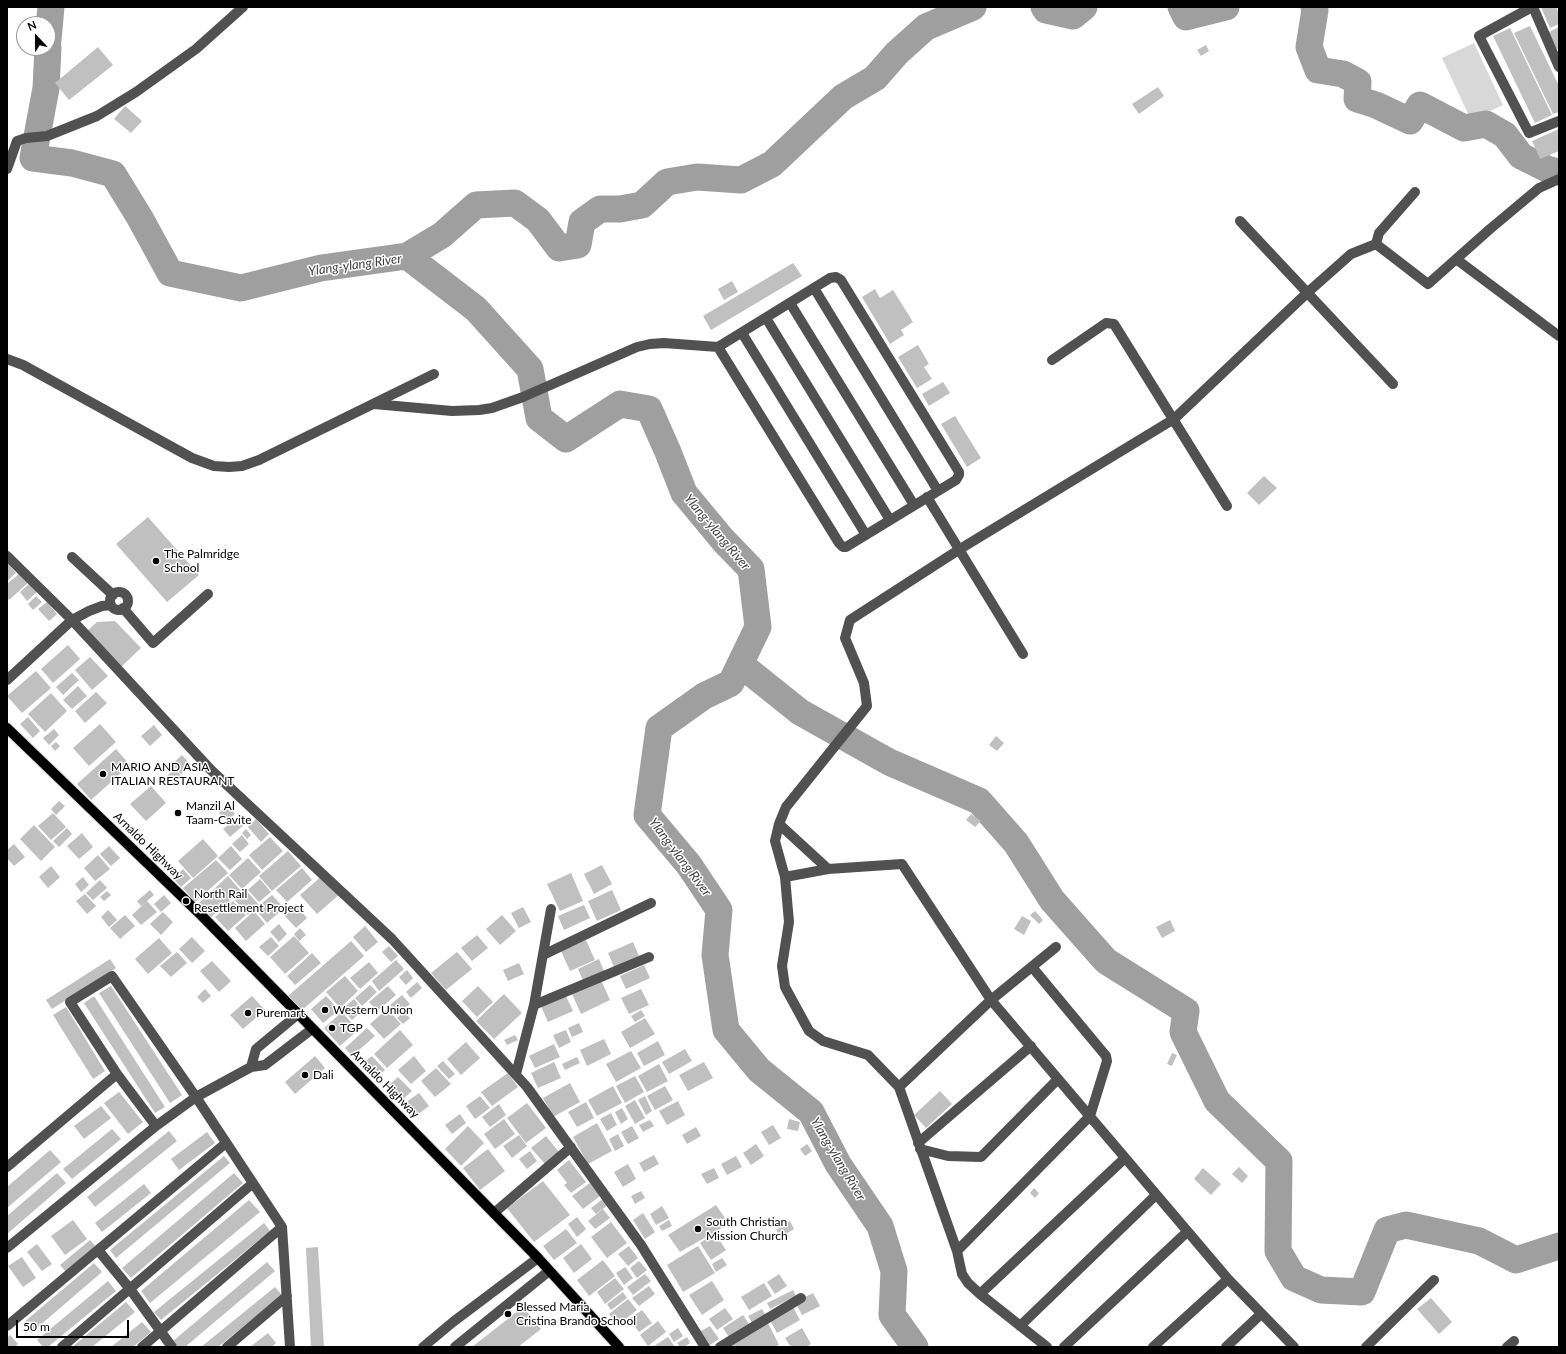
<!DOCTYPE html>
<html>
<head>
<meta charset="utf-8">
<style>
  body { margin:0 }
  #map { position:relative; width:1566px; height:1354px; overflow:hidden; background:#fff; font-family:Lato,sans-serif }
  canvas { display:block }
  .frame { position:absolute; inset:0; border:8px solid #000; pointer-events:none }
  .north { position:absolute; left:16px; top:16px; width:40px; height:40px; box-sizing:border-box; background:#fff; border:1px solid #999; border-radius:50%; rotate:338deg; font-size:11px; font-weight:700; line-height:16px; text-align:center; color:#000 }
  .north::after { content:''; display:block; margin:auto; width:14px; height:18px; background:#000; clip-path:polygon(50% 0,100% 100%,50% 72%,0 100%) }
  .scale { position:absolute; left:16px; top:1320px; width:113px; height:18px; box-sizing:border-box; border:2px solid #000; border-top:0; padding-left:5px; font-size:12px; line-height:14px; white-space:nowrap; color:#000; -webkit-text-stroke:3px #fff; paint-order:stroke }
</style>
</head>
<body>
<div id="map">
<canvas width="1566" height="1354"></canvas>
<div class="frame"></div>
<div class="north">N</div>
<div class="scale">50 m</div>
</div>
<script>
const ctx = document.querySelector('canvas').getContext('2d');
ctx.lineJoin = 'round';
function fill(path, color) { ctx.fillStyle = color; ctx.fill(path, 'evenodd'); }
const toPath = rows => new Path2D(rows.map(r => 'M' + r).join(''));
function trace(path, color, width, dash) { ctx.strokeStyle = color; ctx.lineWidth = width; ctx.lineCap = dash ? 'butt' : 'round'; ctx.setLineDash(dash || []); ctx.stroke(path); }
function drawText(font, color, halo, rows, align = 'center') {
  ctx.font = font + ' Lato,sans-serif'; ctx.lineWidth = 3; ctx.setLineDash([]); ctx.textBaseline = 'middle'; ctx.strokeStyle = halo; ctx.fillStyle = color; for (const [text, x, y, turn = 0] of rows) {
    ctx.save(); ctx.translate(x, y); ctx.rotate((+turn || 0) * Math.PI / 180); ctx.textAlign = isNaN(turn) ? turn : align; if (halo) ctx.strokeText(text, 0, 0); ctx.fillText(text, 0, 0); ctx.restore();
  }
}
fill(toPath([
  [1474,43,1503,105,1471,120,1442,58]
]), '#d8d8d8');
trace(toPath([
  [1044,7,1046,10,1073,16,1084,7],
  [1181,7,1186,17,1226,7],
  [1314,7,1315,10,1309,47,1318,70,1343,74,1358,82,1357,99,1376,105,1410,121,1420,105,1464,128,1486,124,1505,135,1521,156,1547,169,1559,172],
  [48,40,51,7],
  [48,48,46,88,33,158,72,163,113,174,140,218,170,273,241,288,321,268,407,256,476,309,530,369,539,418,566,439,620,404,649,409,668,452,684,493,723,540,751,569,758,627,731,683,704,696,659,728,647,815,689,865,719,910,715,955,726,1030,759,1070,811,1112,838,1164,880,1226,894,1271,892,1315,915,1347],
  [407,256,442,235,476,205,515,203,538,220,559,248,578,245,582,222,600,209,620,209,642,205,667,182,697,177,741,180,772,164,843,97,875,78,897,53,926,27,973,7],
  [740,664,800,712,889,762,979,801,1016,843,1052,900,1106,961,1186,1011,1183,1032,1217,1101,1279,1161,1278,1251,1294,1278,1321,1290,1362,1292,1387,1230,1406,1225,1479,1241,1516,1260,1559,1246]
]), '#9f9f9f', 27);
fill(toPath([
  [1541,7,1556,7,1559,14,1559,24,1550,28],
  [1530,26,1559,86,1559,112,1553,114,1514,33],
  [1559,27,1559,48,1556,49,1549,32],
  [1510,28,1552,115,1535,123,1493,36],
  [1206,45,1209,51,1201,56,1197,50],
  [98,47,113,65,69,100,55,83],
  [1158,87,1164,96,1139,114,1132,104],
  [125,106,142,121,131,133,114,119],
  [1559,129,1559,151,1540,159,1532,141],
  [793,263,802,276,711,330,703,316],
  [732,281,738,292,724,300,718,289],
  [875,289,880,298,893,290,913,322,901,330,904,335,890,344,862,297],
  [918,345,929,364,924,367,932,379,917,388,898,357],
  [943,382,950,393,929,406,922,394],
  [955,416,981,458,967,467,941,424],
  [1264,476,1277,488,1259,505,1247,493],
  [148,517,199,575,167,602,116,544],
  [8,564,16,573,7,581,7,566],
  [20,573,29,582,9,600,7,597,7,584],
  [29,584,37,592,27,601,20,592],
  [36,596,42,602,33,610,28,604],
  [47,602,57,614,49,621,38,609],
  [115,621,141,648,121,667,87,631,97,622],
  [68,645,80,659,53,683,41,669],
  [90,657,108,676,92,690,75,670],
  [36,671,51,688,22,713,7,696],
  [72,673,79,680,63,695,56,687],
  [78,686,87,696,72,709,63,700],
  [96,692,107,703,85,723,75,711],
  [51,693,67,711,45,732,28,714],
  [28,717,40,731,33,738,20,724],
  [100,724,116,742,89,766,73,748],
  [154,725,162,735,150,746,141,736],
  [54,729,59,735,49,745,43,738],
  [996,736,1004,743,997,751,989,745],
  [56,742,60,746,55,751,51,746],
  [116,749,130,765,91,800,77,784],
  [182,755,191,765,181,774,172,764],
  [175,769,181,775,170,785,164,778],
  [151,786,166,803,146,821,130,804],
  [59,801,65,806,56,815,51,809],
  [227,805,235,814,227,821,219,813],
  [53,813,66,827,51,840,38,826],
  [971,814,981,821,975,827,966,820],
  [240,815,247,822,230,837,223,829],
  [256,819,269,834,261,842,248,827],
  [34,825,55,847,41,861,20,839],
  [67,828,72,834,59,847,53,841],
  [246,829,251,835,247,839,242,833],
  [82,833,93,847,79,859,67,846],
  [242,835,249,844,240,852,232,844],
  [270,837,283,851,262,870,249,855],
  [203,839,218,856,193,878,178,861],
  [14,844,25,857,14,866,7,858,7,850],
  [109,846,120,858,111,866,100,854],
  [231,846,242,859,230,870,218,858],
  [288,851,301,866,272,891,259,876],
  [98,855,110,869,95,881,84,868],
  [248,858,261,872,242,889,229,875],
  [216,860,228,873,195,902,183,888],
  [602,865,612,884,594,894,584,874],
  [51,866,60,877,48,888,39,877],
  [302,868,312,880,287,902,276,890],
  [183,869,191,878,181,887,173,878],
  [571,873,583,901,560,911,547,884],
  [323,875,340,894,317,914,300,895],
  [228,876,241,891,211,917,199,903],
  [83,877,89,885,81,892,75,884],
  [260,879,271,892,259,902,248,890],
  [100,880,107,888,93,900,86,893],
  [245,889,259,905,248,915,234,899],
  [150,890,154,895,141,906,137,901],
  [612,890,621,910,597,921,588,901],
  [107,891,111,895,104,901,100,897],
  [85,894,96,906,87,914,76,901],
  [164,895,171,903,161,912,154,904],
  [272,895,284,908,267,923,255,909],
  [147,901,157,912,141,925,132,915],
  [233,901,246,915,228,931,215,917],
  [295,904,307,918,296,928,284,915],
  [584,905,590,918,564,930,558,916],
  [523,907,531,922,519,928,511,913],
  [108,910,117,920,109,927,101,917],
  [254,911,265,924,246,941,235,928],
  [1035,911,1043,920,1039,924,1030,915],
  [163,912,173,922,161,935,150,924],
  [125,915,135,926,120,939,110,928],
  [502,915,516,931,500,945,486,929],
  [1022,916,1031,921,1024,935,1014,929],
  [1170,920,1175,931,1162,938,1156,927],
  [279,924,287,934,279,942,270,932],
  [365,926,378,942,366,952,353,937],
  [300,928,306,935,299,941,294,934],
  [477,935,488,948,472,961,461,948],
  [294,936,309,953,285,974,270,957],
  [192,937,205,951,192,963,179,949],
  [271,937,279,946,268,956,259,947],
  [159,938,172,953,148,974,135,959],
  [586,940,595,960,570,971,561,951],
  [351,941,364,956,301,1011,288,996],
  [633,942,639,956,614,967,608,953],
  [389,946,398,956,391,962,382,952],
  [177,952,187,963,171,977,160,966],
  [457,952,472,969,446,990,431,973],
  [312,953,321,963,295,985,287,976],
  [110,959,116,968,52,1009,46,1000],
  [599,959,604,971,583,980,578,969],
  [396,960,404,969,379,991,372,981],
  [212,961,231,981,219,992,200,971],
  [369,962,378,973,360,989,350,978],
  [519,963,524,974,508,981,503,970],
  [644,965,650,978,626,989,620,976],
  [407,970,413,978,406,985,399,977],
  [345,976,358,991,340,1008,326,992],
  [601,980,610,1000,581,1014,572,994],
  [417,982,422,988,411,998,406,992],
  [370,985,377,992,362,1006,355,998],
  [111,986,182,1095,170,1103,99,993],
  [388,986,396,995,377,1011,369,1002],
  [478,986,493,1002,477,1017,462,1001],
  [205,989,211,996,203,1003,197,997],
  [641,989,649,1005,629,1014,621,998],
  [504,994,522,1013,494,1039,476,1021],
  [565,994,573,1011,548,1022,541,1006],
  [402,995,410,1004,398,1014,390,1005],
  [94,996,165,1107,155,1113,84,1003],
  [252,996,265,1010,243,1029,230,1015],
  [326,996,339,1010,323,1023,311,1009],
  [354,999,363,1010,352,1020,342,1009],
  [66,1007,105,1071,93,1079,53,1015],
  [387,1009,401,1024,384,1039,370,1024],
  [641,1010,645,1016,635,1022,631,1016],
  [342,1012,358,1030,340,1046,324,1028],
  [404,1012,410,1018,403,1024,397,1018],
  [645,1018,655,1034,630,1048,621,1032],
  [579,1023,583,1032,572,1037,568,1028],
  [367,1028,375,1036,352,1056,345,1048],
  [400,1030,413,1045,387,1068,374,1054],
  [566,1030,571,1042,559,1048,553,1035],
  [515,1035,518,1040,507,1045,504,1040],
  [604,1039,611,1054,587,1066,580,1050],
  [658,1041,665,1055,644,1066,637,1053],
  [466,1042,480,1058,461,1075,447,1059],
  [554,1044,560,1057,535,1068,529,1056],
  [685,1049,692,1061,669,1074,662,1062],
  [631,1051,641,1068,616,1082,606,1064],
  [1172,1053,1177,1055,1172,1066,1167,1064],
  [315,1056,325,1068,295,1094,285,1082],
  [372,1056,385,1070,376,1078,363,1063],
  [414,1056,426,1071,411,1084,398,1070],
  [577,1057,580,1063,565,1070,562,1064],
  [443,1061,455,1074,449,1079,437,1066],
  [554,1062,561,1078,538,1088,531,1073],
  [704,1062,713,1078,688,1091,679,1075],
  [659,1064,668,1081,647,1092,638,1076],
  [436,1068,451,1084,435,1097,421,1081],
  [508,1073,518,1087,492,1106,481,1092],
  [635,1076,644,1092,625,1103,616,1086],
  [398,1077,412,1091,402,1100,389,1085],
  [570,1083,580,1102,553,1117,543,1098],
  [613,1086,622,1103,597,1116,588,1100],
  [665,1086,673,1100,655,1110,647,1096],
  [940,1091,952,1104,926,1128,914,1115],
  [119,1092,143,1122,128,1134,104,1103],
  [419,1093,429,1106,412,1119,402,1105],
  [480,1096,490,1108,475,1119,466,1106],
  [645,1096,652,1111,646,1115,638,1100],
  [635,1100,645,1118,635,1124,625,1106],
  [678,1101,685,1115,667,1125,659,1111],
  [586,1102,594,1118,577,1127,568,1112],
  [527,1103,546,1128,526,1143,507,1118],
  [499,1104,506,1115,490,1127,482,1117],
  [101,1106,111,1118,84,1139,74,1126],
  [622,1108,628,1119,621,1124,615,1112],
  [611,1113,617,1125,607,1131,600,1119],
  [460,1114,466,1123,452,1134,445,1125],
  [504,1119,515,1134,495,1149,484,1134],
  [789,1119,800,1122,798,1131,787,1129],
  [650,1120,654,1126,643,1132,639,1125],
  [597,1123,612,1151,588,1164,573,1137],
  [773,1125,781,1138,769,1145,761,1132],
  [468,1126,484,1143,461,1166,445,1149],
  [632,1126,639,1138,628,1144,621,1132],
  [696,1127,701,1136,687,1144,682,1135],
  [112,1129,121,1139,72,1179,63,1169],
  [169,1131,177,1141,95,1207,87,1197],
  [207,1132,215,1143,179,1170,171,1159],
  [618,1134,624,1146,615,1151,609,1139],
  [519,1135,527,1146,512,1158,503,1146],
  [546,1136,559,1152,545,1164,531,1148],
  [756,1144,764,1156,751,1165,743,1153],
  [807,1144,812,1151,805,1156,800,1149],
  [488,1149,505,1171,480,1190,463,1168],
  [50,1150,61,1162,7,1208,7,1187],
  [530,1151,537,1161,527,1169,519,1159],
  [654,1155,659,1164,644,1172,639,1163],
  [224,1156,230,1163,116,1258,110,1250],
  [736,1156,742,1167,727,1175,721,1164],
  [569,1160,586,1182,571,1193,564,1185,567,1183,557,1170],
  [628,1164,636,1179,623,1187,614,1172],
  [1239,1167,1248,1176,1242,1183,1232,1174],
  [714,1168,719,1178,707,1184,701,1174],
  [1203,1168,1221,1184,1211,1195,1194,1179],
  [57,1173,66,1183,7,1234,7,1216],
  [234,1173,243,1183,131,1278,122,1268],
  [543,1181,570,1215,534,1242,507,1208],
  [590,1183,600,1196,583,1209,572,1196],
  [144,1184,151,1193,102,1232,95,1223],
  [1034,1188,1039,1193,1035,1198,1030,1193],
  [641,1191,645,1198,635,1204,631,1196],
  [604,1198,609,1204,596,1214,591,1208],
  [249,1200,260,1212,150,1303,141,1291],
  [716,1205,729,1224,680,1252,668,1235],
  [662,1206,669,1218,656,1225,650,1214],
  [603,1209,610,1218,595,1229,588,1221],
  [643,1213,655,1232,645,1239,633,1220],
  [577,1217,586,1229,577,1237,568,1224],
  [73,1220,87,1239,65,1255,51,1236],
  [669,1220,672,1226,662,1231,659,1226],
  [790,1221,794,1229,781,1237,776,1230],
  [611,1222,627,1243,607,1258,591,1237],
  [264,1223,270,1231,161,1320,154,1312],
  [566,1229,577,1243,554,1260,543,1246],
  [715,1233,726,1250,711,1260,700,1243],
  [90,1240,97,1248,66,1272,60,1265],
  [37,1244,52,1264,42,1271,27,1252],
  [581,1244,592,1259,574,1273,563,1258],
  [629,1246,638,1258,628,1266,618,1254],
  [698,1246,715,1273,683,1292,667,1265],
  [318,1247,324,1347,311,1347,306,1248],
  [22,1257,36,1278,23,1287,8,1266],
  [722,1258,727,1265,716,1272,712,1264],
  [603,1260,615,1276,589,1296,577,1280],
  [639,1261,647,1270,637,1278,630,1268],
  [267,1262,275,1271,185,1347,178,1347,173,1341],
  [94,1263,102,1272,31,1333,23,1323],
  [625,1267,633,1278,624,1285,616,1273],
  [645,1274,651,1281,633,1295,627,1287],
  [779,1274,787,1286,775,1294,767,1282],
  [615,1278,624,1289,605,1304,597,1292],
  [108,1281,116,1291,48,1347,43,1347,37,1340],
  [712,1281,724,1300,702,1315,689,1295],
  [764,1283,772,1296,749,1310,741,1297],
  [649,1286,655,1294,639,1306,632,1298],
  [275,1287,282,1295,218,1347,201,1347],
  [793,1290,796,1296,770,1309,767,1303],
  [623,1292,627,1298,611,1310,607,1304],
  [813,1293,820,1306,802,1315,795,1302],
  [1431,1298,1452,1322,1439,1334,1417,1309],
  [628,1299,637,1310,618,1325,609,1314],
  [126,1302,135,1312,92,1347,72,1347],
  [792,1305,800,1320,777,1333,769,1318],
  [523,1307,541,1329,518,1347,472,1347],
  [725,1308,733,1319,717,1330,709,1319],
  [762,1309,766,1316,752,1323,748,1316],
  [642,1310,652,1323,639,1332,629,1319],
  [743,1315,749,1324,729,1337,723,1328],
  [658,1321,666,1332,648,1346,640,1335],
  [142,1322,151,1332,133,1347,111,1347],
  [768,1323,779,1345,775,1347,730,1347,729,1344],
  [710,1326,719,1339,710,1345,701,1331],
  [678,1328,683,1336,674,1342,669,1334],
  [802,1328,811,1344,806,1347,791,1347,785,1338],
  [268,1333,276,1343,272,1347,250,1347],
  [10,1335,18,1344,15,1347,7,1347,7,1338],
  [668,1337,675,1347,655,1347,654,1346],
  [687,1337,690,1343,684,1347,680,1347,677,1343]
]), '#c0c0c0');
const major = toPath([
  [7,728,202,916,538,1258,619,1347]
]);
trace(major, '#dbdbdb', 12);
trace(toPath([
  [1532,7,1479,36,1529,133,1559,121],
  [1533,7,1559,67],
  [7,169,17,141,26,138,47,136,97,116,136,92,196,49,243,7],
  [1240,221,1393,384],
  [1376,244,1379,233,1415,192],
  [1456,259,1559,336],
  [836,277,841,280,959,472,959,475,956,480,846,547,843,547,839,543,718,347,830,278,836,277],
  [814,288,938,491],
  [790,303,914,505],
  [766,318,890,520],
  [742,333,866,535],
  [7,359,23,365,192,458,214,466,229,467,242,466,259,460,434,374],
  [1052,360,1106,323,1114,324,1227,506],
  [374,404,452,411,479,410,492,408,523,397,637,347,650,344,664,343,718,347],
  [927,497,1023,654],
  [7,556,72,620,211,770,392,939,527,1087,641,1245,705,1347],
  [72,557,113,595],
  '110 601a9 9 0 1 1 18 0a9 9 0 1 1-18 0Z',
  [123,608,153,643,208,594],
  [7,680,72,620,89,611,102,606,111,605],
  [779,824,828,869],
  [785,877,828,869,902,864,991,1000,1228,1279,1294,1347],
  [543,955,651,903],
  [534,1005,649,957],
  [251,1067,256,1049,297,1015],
  [516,1074,534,1005,551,909],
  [899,1087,991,1000,1056,947],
  [156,1126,117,1074,70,1002,112,976,196,1097,282,1227,290,1347],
  [918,1143,1031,1046],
  [920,1149,948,1156,981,1157,1058,1079],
  [7,1167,117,1074],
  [494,1213,571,1147],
  [7,1248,156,1126,196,1097,251,1067,265,1065,312,1029],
  [98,1250,130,1289,172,1347],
  [957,1251,1090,1116,1107,1061,1106,1056,1032,967],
  [980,1294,1125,1158],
  [7,1326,226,1143],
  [1020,1326,1156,1195],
  [62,1347,253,1183],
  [142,1347,282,1227],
  [227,1347,287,1296],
  [423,1347,453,1322,538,1258],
  [455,1347,549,1271],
  [720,1347,801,1298],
  [1047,1347,980,1294,968,1283,962,1274,957,1251,899,1087,868,1055,823,1041,809,1031,785,987,782,966,789,922,785,877,775,841,779,824,786,807,867,706,864,683,845,638,850,620,960,549,1174,419,1307,293,1351,254,1376,244,1428,284,1490,229,1539,188,1559,179],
  [1064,1347,1187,1232],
  [1153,1347,1228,1279],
  [1226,1347,1261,1314],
  [1366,1347,1434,1280],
  [1507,1347,1514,1341]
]), '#515151', 10);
trace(major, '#000', 10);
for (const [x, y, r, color] of [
  [156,561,4,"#000"],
  [103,774,4,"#000"],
  [178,813,4,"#000"],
  [186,901,4,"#000"],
  [325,1010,4,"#000"],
  [248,1013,4,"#000"],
  [332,1028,4,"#000"],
  [305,1075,4,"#000"],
  [698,1229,4,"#000"],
  [508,1314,4,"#000"]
]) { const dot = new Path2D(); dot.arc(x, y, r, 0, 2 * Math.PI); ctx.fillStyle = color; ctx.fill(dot); trace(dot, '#fff', 1.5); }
drawText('12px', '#000', '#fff', [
  ["The Palmridge",164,554],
  ["School",164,568],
  ["MARIO AND ASIA",111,767],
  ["ITALIAN RESTAURANT",111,781],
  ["Manzil Al",186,806],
  ["Taam-Cavite",186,820],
  ["North Rail",194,894],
  ["Resettlement Project",194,908],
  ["Western Union",333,1010],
  ["Puremart",256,1013],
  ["TGP",340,1028],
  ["Dali",313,1075],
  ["South Christian",706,1222],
  ["Mission Church",706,1236],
  ["Blessed Maria",516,1307],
  ["Cristina Brando School",516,1321]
], 'left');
drawText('12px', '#000', '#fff', [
  ["Arnaldo Highway",148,846,44],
  ["Arnaldo Highway",385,1084,45]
]);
drawText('italic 13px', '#404040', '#fff', [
  ["Ylang-ylang River",355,265,-8],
  ["Ylang-ylang River",717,532,50],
  ["Ylang-ylang River",680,857,53],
  ["Ylang-ylang River",838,1159,59]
]);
</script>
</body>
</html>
